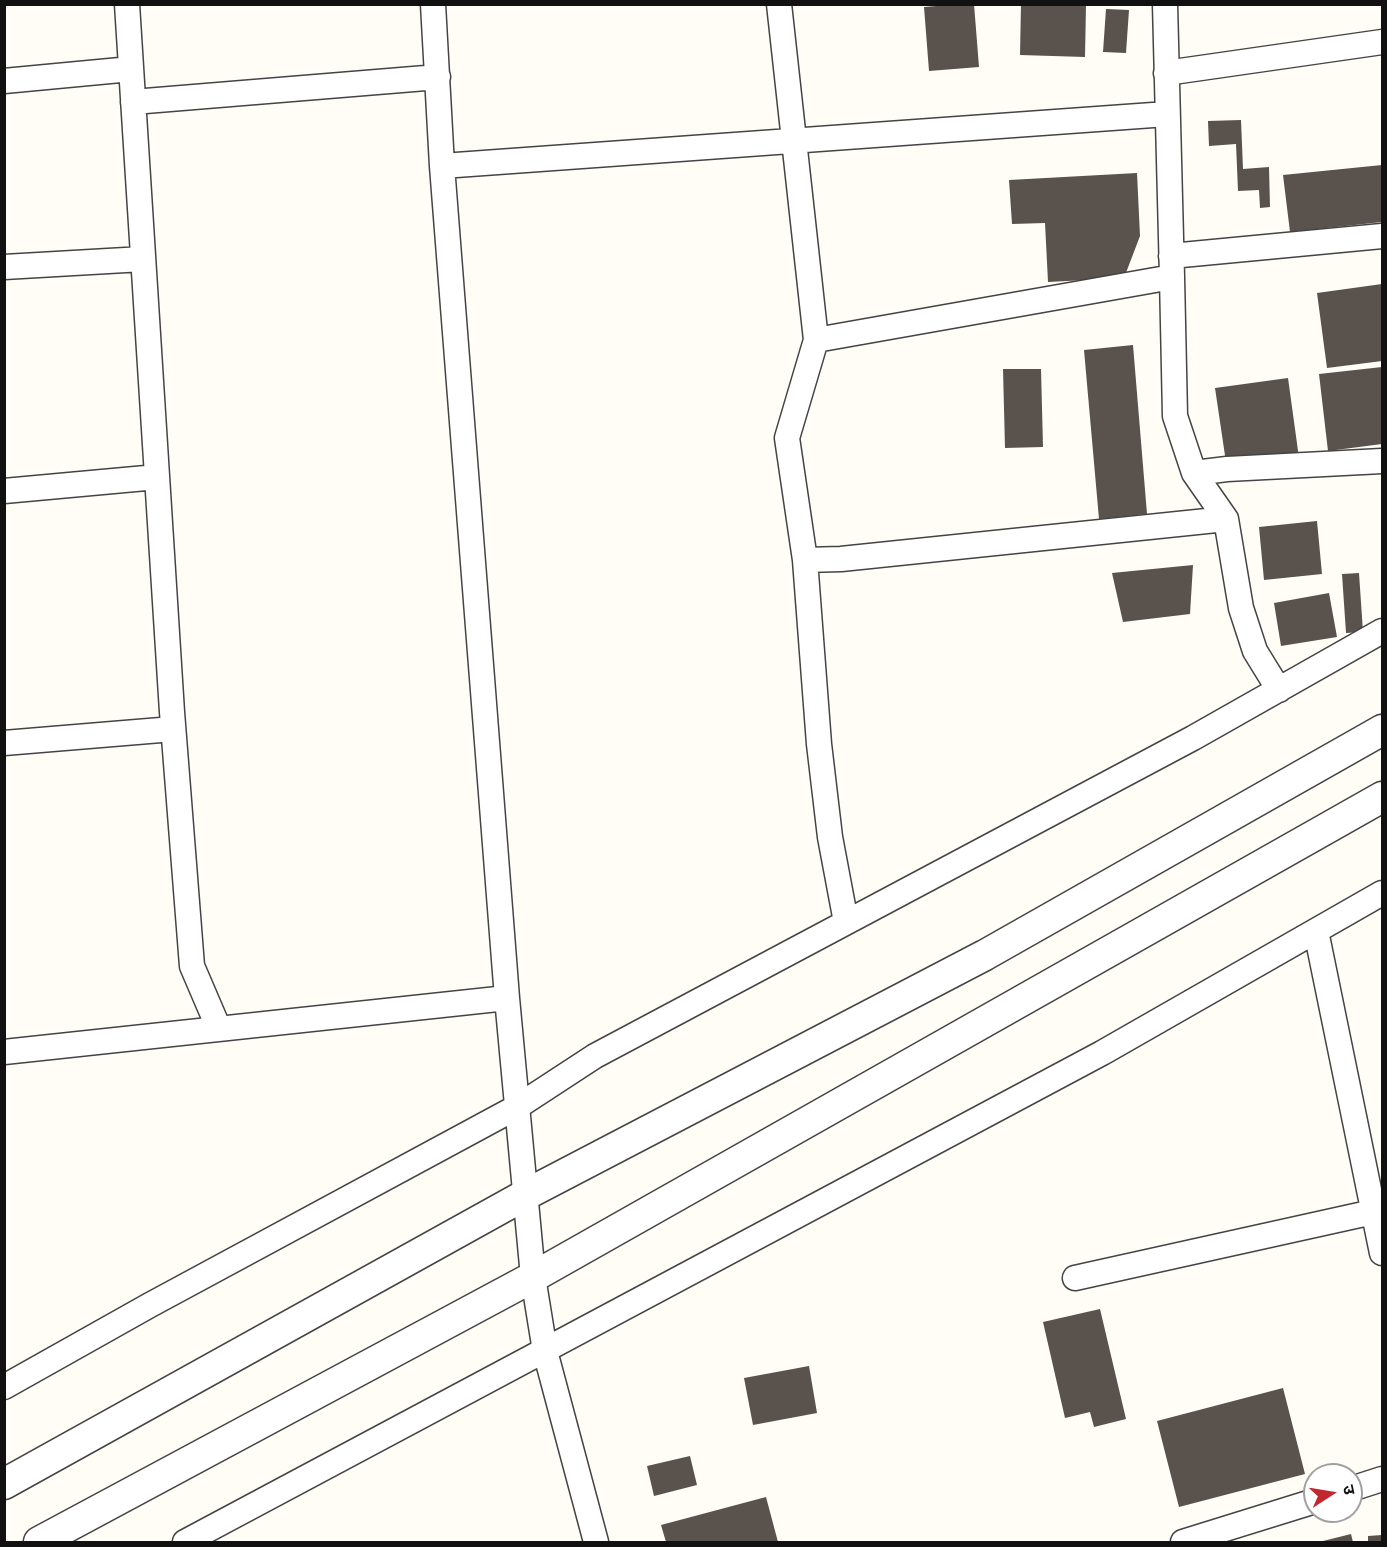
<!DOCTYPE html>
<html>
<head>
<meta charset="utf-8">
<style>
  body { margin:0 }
  #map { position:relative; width:1387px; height:1547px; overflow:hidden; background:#fffdf5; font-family:"Zilla Slab","Noto Sans Devanagari",serif }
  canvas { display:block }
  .frame { position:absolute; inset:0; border:6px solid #111; pointer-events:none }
  .north { position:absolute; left:1303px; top:1463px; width:60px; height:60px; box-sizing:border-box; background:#fff; border:2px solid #a0a0a0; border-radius:50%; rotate:78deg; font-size:16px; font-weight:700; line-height:24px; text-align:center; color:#111 }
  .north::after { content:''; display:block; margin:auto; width:21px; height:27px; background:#c3272f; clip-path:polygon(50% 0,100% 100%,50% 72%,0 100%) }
</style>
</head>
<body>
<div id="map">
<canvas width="1387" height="1547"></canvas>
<div class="frame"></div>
<div class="north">उ</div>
</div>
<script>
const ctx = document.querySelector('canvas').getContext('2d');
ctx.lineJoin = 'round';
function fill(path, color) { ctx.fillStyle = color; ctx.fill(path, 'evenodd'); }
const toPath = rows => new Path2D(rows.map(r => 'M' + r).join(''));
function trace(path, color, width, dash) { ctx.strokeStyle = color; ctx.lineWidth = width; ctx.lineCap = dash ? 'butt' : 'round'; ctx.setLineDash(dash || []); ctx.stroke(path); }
fill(toPath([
  [960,4,974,4,979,67,929,71,924,7],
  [1021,4,1086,5,1085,57,1020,55],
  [1106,9,1129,10,1126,53,1103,52],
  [1241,120,1243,169,1269,167,1270,207,1260,208,1259,190,1238,191,1236,144,1209,146,1208,121],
  [1382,165,1382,222,1290,232,1283,175],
  [1137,173,1140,236,1124,278,1048,282,1045,223,1012,224,1009,180],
  [1382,284,1382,361,1327,368,1317,293],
  [1133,345,1147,514,1099,519,1084,350],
  [1382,367,1382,444,1328,451,1319,374],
  [1003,369,1041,369,1043,447,1005,448],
  [1288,378,1299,458,1227,469,1215,388],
  [1317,521,1322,574,1264,580,1259,527],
  [1193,565,1190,614,1123,622,1112,573],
  [1359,573,1363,632,1346,633,1342,574],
  [1329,593,1337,637,1281,646,1274,603],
  [1100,1309,1126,1419,1094,1427,1090,1412,1065,1418,1043,1322],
  [809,1366,817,1413,753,1425,744,1378],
  [1283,1388,1305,1474,1179,1507,1157,1421],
  [690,1456,697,1485,654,1496,647,1466],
  [766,1497,778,1542,666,1542,661,1525],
  [1351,1534,1353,1542,1319,1542],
  [1382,1535,1382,1542,1368,1542,1368,1536]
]), '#5a524d');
const minor = toPath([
  [127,4,172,712,192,966,219,1029],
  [433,4,442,166,507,998,533,1277,545,1351,596,1542],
  [779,4,816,340],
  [1165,4,1172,277],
  [1166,73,1382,42],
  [4,81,131,69],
  [133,102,438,77],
  [442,166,1167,114],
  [1171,256,1382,236],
  [4,267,143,259],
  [1194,473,1175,416,1172,277,816,340,787,438,805,560,841,559,1226,519],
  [4,491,157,477],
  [805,560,819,744,830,837,846,922],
  [1279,690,1255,651,1241,608,1226,519,1194,473,1227,469,1382,461],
  [4,743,173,729],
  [1316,931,1382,1253],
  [4,1052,507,998],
  [1075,1278,1373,1212],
  [4,1387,150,1305,517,1107,595,1056,1193,738,1382,631],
  [1351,1489,1382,1479],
  [185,1542,1102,1053,1382,893],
  [1183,1542,1315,1501]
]);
const tertiary = toPath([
  [4,1484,525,1195,985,955,1382,730],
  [39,1542,533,1277,1382,797]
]);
trace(minor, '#444', 27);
trace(tertiary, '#444', 33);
trace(minor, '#fff', 24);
trace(tertiary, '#fff', 30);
</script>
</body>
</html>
